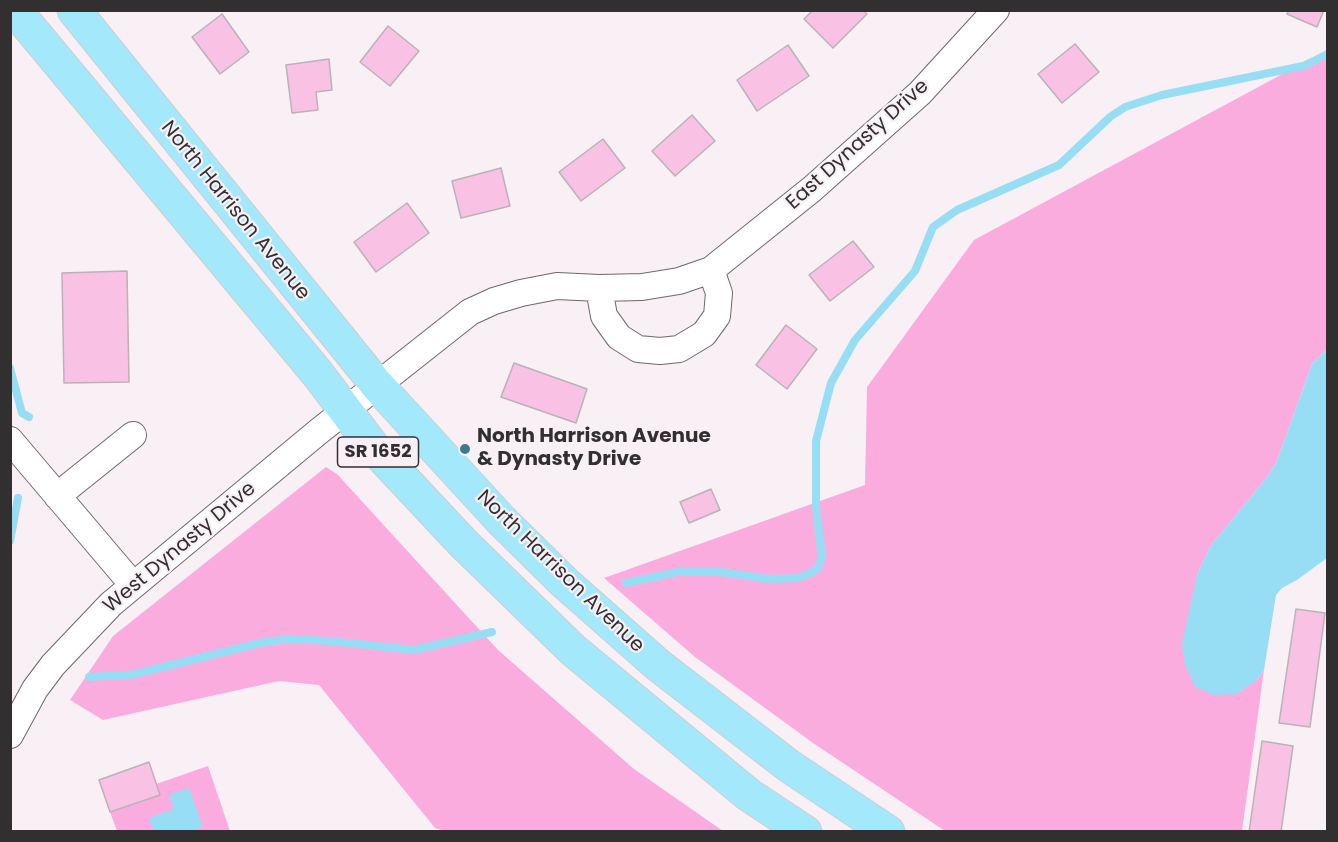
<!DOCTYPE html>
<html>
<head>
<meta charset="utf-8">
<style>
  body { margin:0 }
  #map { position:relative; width:1338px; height:842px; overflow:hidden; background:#f8f0f4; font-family:Poppins,sans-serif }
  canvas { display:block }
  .frame { position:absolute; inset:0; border:12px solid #322f31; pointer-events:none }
</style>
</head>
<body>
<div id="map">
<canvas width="1338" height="842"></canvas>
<div class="frame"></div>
</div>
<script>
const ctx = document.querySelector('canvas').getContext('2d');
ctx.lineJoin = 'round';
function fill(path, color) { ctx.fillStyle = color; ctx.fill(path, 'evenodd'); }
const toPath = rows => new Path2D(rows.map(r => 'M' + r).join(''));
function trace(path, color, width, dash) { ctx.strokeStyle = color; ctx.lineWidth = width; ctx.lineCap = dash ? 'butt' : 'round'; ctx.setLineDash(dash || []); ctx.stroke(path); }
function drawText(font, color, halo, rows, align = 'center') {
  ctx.font = font + ' Poppins,sans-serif'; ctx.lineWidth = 4.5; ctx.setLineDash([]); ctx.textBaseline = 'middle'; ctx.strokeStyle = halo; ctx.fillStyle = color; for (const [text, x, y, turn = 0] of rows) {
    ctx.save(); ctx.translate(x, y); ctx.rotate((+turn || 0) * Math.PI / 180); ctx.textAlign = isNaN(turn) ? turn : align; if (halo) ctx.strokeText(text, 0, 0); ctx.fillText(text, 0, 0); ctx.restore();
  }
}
fill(toPath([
  [1327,50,1327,349,1312,364,1277,461,1268,476,1210,547,1197,575,1257,680,1264,670,1242,831,945,831,813,743,695,657,604,578,865,485,867,387,974,240],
  [326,467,337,474,498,650,634,769,723,831,445,831,435,828,319,685,279,681,103,720,70,700,113,636],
  [208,766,230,831,117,831,110,812,160,795,156,784]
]), '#fbacde');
fill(toPath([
  [1327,349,1327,558,1297,580,1282,588,1276,595,1264,670,1257,680,1237,694,1214,695,1195,687,1185,664,1182,644,1197,575,1210,547,1268,476,1277,461,1312,364],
  [189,788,203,827,191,831,154,831,149,818,174,809,169,795]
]), '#97def5');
trace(toPath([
  [10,368,22,413,29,417],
  [10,541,18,498],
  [626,583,678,572,720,572,770,579,797,578,811,573,818,568,822,557,816,508,816,441,831,383,855,340,915,271,933,227,957,210,1059,165,1110,117,1125,107,1162,95,1303,66,1328,54],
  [89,677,131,675,264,642,289,639,331,641,414,650,492,632]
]), '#97def5', 8);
const building = toPath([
  [813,10,863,10,867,14,833,48,804,19,813,10],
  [1289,10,1324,10,1317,27,1287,14,1289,10],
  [222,14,249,52,220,74,192,37,222,14],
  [388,26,419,51,390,86,360,62,388,26],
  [1075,44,1099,72,1062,103,1038,74,1075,44],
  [788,45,809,76,757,111,737,80,788,45],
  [329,59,332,90,316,92,318,110,292,113,286,65,329,59],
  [692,115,715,141,675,176,652,151,692,115],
  [603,139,625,168,581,201,559,172,603,139],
  [501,168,510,206,461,218,452,181,501,168],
  [407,203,429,233,376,272,354,242,407,203],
  [853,241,874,267,830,301,809,275,853,241],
  [127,271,129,382,64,383,62,273,127,271],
  [786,325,817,349,787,389,756,365,786,325],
  [514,363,587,389,576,423,501,397,514,363],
  [711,489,720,510,689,523,680,502,711,489],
  [1296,609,1325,613,1310,727,1279,723,1296,609],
  [1262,741,1293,746,1281,832,1249,832,1262,741],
  [149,762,160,795,110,812,99,780,149,762]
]);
fill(building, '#f9c2e4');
trace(building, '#bab2b6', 1.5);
const minor = toPath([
  [599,288,604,316,619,337,638,349,660,351,679,349,704,334,717,316,719,293,711,270],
  [10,440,133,585],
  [57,496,133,435],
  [10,735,35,689,53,665,111,604,318,432,470,312,494,301,521,293,557,286,599,288,642,287,679,281,711,270,812,189,920,93,996,10]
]);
const major = toPath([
  [15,10,317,373,374,448,463,543,573,650,749,795,805,832],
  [74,10,377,385,502,521,564,582,658,665,789,766,888,832]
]);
trace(minor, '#6f686c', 28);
trace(major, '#cecdce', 35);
trace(minor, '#fff', 26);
trace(major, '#a4e8fc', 33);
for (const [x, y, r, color] of [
  [465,449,6,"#3b7b8e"]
]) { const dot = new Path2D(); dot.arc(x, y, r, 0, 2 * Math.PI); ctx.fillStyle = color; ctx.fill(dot); trace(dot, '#f8f0f4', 2); }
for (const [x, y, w] of [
  [378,452,81]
]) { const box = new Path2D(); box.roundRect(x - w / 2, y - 15, w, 30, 4.5); ctx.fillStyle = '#f8f0f4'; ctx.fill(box); trace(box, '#322f31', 1.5); }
drawText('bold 18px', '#322f31', null, [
  ["SR 1652",378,452]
]);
drawText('20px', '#322f31', '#f8f0f4', [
  ["East Dynasty Drive",858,145,-42],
  ["North Harrison Avenue",235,211,51],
  ["West Dynasty Drive",180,548,-40],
  ["North Harrison Avenue",560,572,44]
]);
drawText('bold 20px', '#322f31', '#f8f0f4', [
  ["North Harrison Avenue",477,437],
  ["& Dynasty Drive",477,460]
], 'left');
</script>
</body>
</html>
